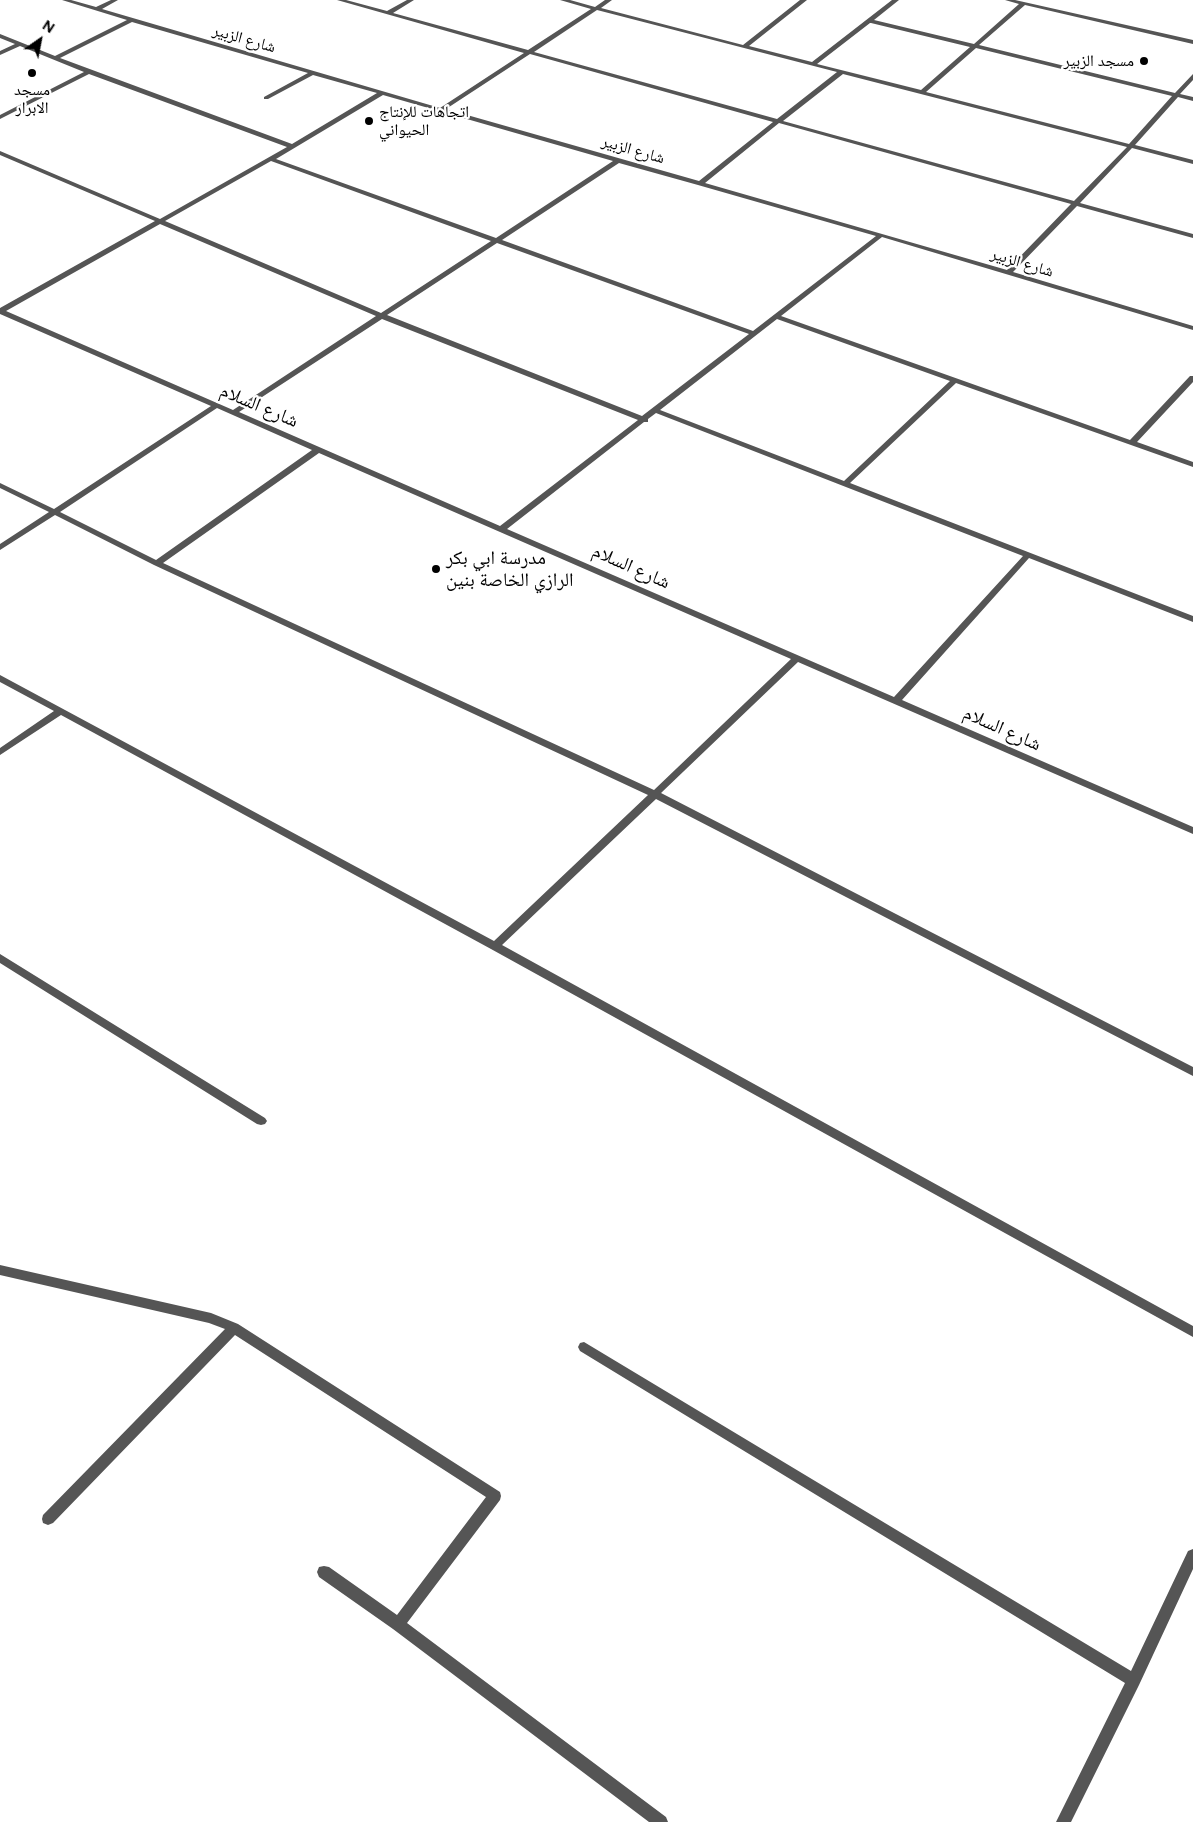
<!DOCTYPE html>
<html>
<head>
<meta charset="utf-8">
<style>
  body { margin:0 }
  #map { position:relative; width:1193px; height:1822px; overflow:hidden; background:#fff; font-family:Figtree,sans-serif }
  canvas { display:block }
  .north { position:absolute; left:15px; top:15px; width:50px; height:50px; -webkit-text-stroke:4px #fff; paint-order:stroke; rotate:33deg; font-size:14px; font-weight:700; line-height:20px; text-align:center; color:#000 }
  .north::after { content:''; display:block; margin:auto; width:18px; height:22px; background:#000; clip-path:polygon(50% 0,100% 100%,50% 72%,0 100%) }
</style>
</head>
<body>
<div id="map">
<canvas width="1193" height="1822"></canvas>
<div class="north">N</div>
</div>
<script>
const ctx = document.querySelector('canvas').getContext('2d');
ctx.lineJoin = 'round';
const toPath = rows => new Path2D(rows.map(r => 'M' + r).join(''));
function fill(path, color) { ctx.fillStyle = color; ctx.fill(path, 'evenodd'); }
function trace(path, color, width, dash) { ctx.strokeStyle = color; ctx.lineWidth = width; ctx.lineCap = dash ? 'butt' : 'round'; ctx.setLineDash(dash || []); ctx.stroke(path); }
function drawText(font, color, halo, rows, align = 'center') {
  ctx.font = font + ' Figtree,"Noto Naskh Arabic",sans-serif'; ctx.lineWidth = 4.5; ctx.setLineDash([]); ctx.textBaseline = 'middle'; ctx.strokeStyle = halo; ctx.fillStyle = color; for (const [text, x, y, turn = 0] of rows) {
    ctx.save(); ctx.translate(x, y); ctx.rotate((+turn || 0) * Math.PI / 180); ctx.textAlign = isNaN(turn) ? turn : align; if (halo) ctx.strokeText(text, 0, 0); ctx.fillText(text, 0, 0); ctx.restore();
  }
}
fill(toPath([
  [62,0,71,0,96,7,111,0,118,0,102,9,440,108,524,53,337,0,346,0,387,11,407,0,414,0,393,13,528,50,591,9,560,0,570,0,595,7,605,0,612,0,601,8,743,45,800,0,807,0,749,46,812,62,892,0,899,0,874,20,974,44,1019,4,1005,0,1015,0,1193,40,1193,44,1025,5,979,45,1175,93,1193,74,1193,80,1180,94,1193,97,1193,101,1178,97,1135,145,1193,160,1193,164,1132,148,1080,203,1193,234,1193,238,1077,206,1013,272,1193,326,1193,330,882,237,781,316,1130,440,1190,376,1193,376,1193,382,1137,442,1193,462,1193,467,956,383,850,483,1193,616,1193,622,1029,558,902,700,1193,827,1193,834,798,662,661,793,1193,1067,1193,1076,656,799,502,945,1193,1326,1193,1337,491,949,61,715,0,755,0,748,54,711,0,682,0,675,494,941,648,795,154,565,55,515,0,550,0,544,49,512,0,488,0,483,54,509,211,406,0,314,0,308,155,221,0,155,0,151,160,219,287,147,89,74,0,119,0,115,84,72,20,46,0,55,0,51,15,44,0,38,0,34,55,56,127,20,62,0],
  [597,10,837,72,777,119,534,52,597,10],
  [132,22,308,73,264,97,264,99,268,99,313,75,377,93,292,144,60,58,132,22],
  [870,23,871,23,970,47,921,90,817,64,870,23],
  [976,48,1172,96,1129,144,926,92,976,48],
  [530,54,773,122,699,181,446,109,530,54],
  [843,74,1127,147,1074,201,783,121,843,74],
  [383,95,439,111,613,161,496,238,276,159,383,95],
  [779,123,1071,204,1007,270,705,183,779,123],
  [271,161,491,241,381,313,165,221,271,161],
  [619,163,698,185,876,236,753,331,502,240,619,163],
  [160,224,376,316,233,410,6,311,160,224],
  [497,243,749,334,642,416,387,315,497,243],
  [382,319,638,420,500,526,239,412,382,319],
  [777,319,950,381,844,481,660,410,777,319],
  [217,408,312,450,156,560,60,512,217,408],
  [656,413,1023,556,894,697,507,529,644,422,648,422,648,419,656,413],
  [319,453,791,659,654,790,163,563,319,453],
  [0,954,265,1118,267,1121,265,1124,261,1125,257,1124,0,963,0,954],
  [0,1265,211,1313,238,1324,500,1492,501,1496,500,1500,407,1623,666,1817,668,1822,649,1822,393,1629,319,1577,317,1572,319,1567,324,1566,329,1567,397,1615,486,1497,235,1335,53,1523,48,1525,43,1523,42,1519,43,1515,225,1329,209,1323,0,1275,0,1265],
  [584,1342,1131,1671,1188,1551,1193,1549,1193,1569,1139,1685,1071,1822,1056,1822,1125,1683,580,1351,578,1347,580,1343,584,1342]
]), '#555');
for (const [x, y, r, color] of [
  [1144,61,5,"#000"],
  [32,73,5,"#000"],
  [369,121,5,"#000"],
  [436,569,5,"#000"]
]) { const dot = new Path2D(); dot.arc(x, y, r, 0, 2 * Math.PI); ctx.fillStyle = color; ctx.fill(dot); trace(dot, '#fff', 2); }
drawText('16px', '#000', '#fff', [
  ["شارع الزبير",244,39,16],
  ["شارع الزبير",633,150,16],
  ["شارع الزبير",1022,263,17]
]);
drawText('16px', '#000', '#fff', [
  ["مسجد الزبير",1134,61],
  ["مسجد",32,90,"center"],
  ["الابرار",32,108,"center"],
  ["اتجاهات للإنتاج",379,112,"left"],
  ["الحيواني",379,130,"left"]
], 'right');
drawText('19px', '#000', '#fff', [
  ["شارع السلام",259,406,23],
  ["شارع السلام",631,567,24],
  ["شارع السلام",1002,729,24]
]);
drawText('19px', '#000', '#fff', [
  ["مدرسة ابي بكر",446,558],
  ["الرازي الخاصة بنين",446,580]
], 'left');
</script>
</body>
</html>
